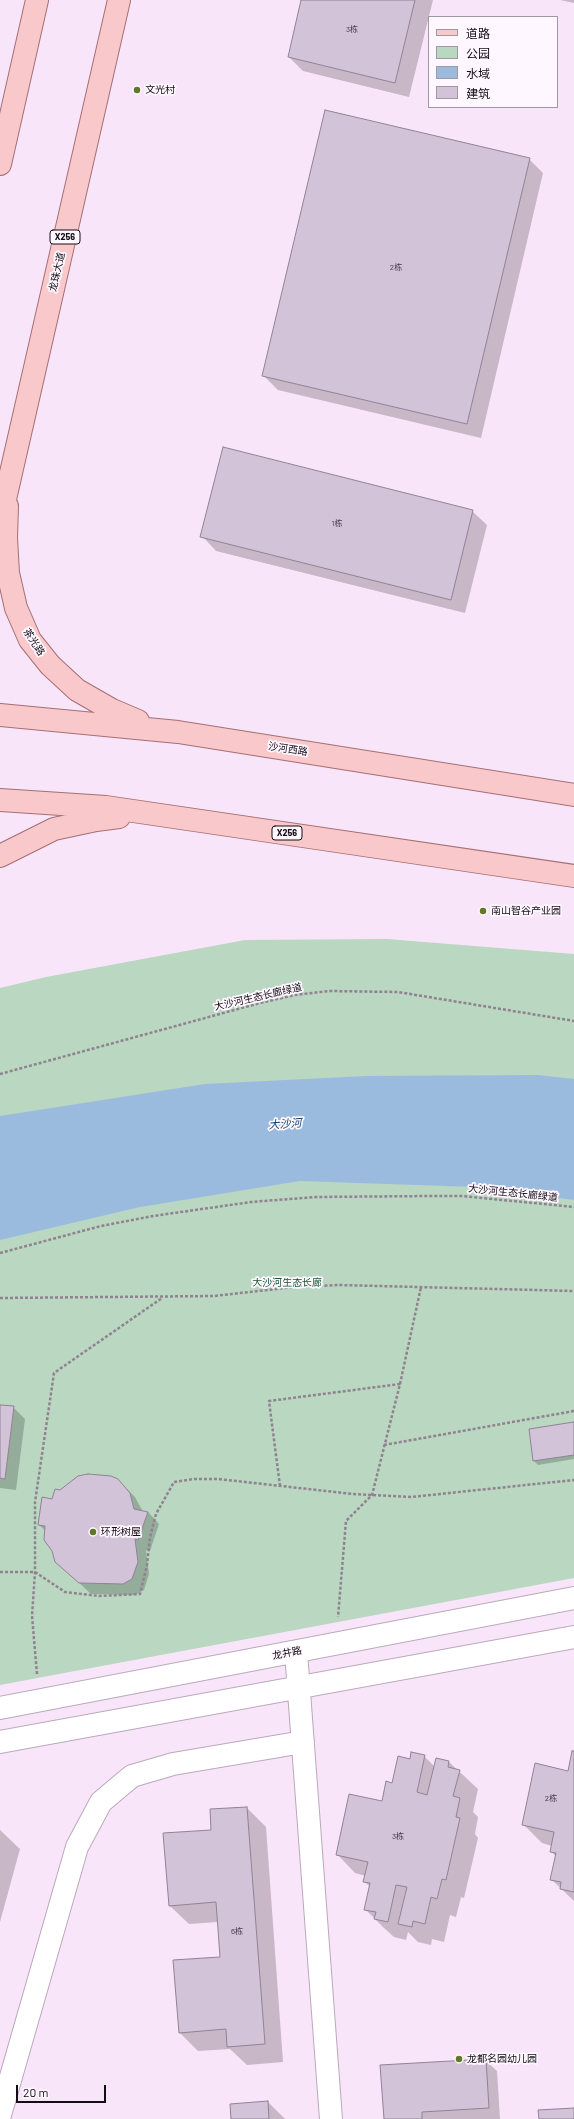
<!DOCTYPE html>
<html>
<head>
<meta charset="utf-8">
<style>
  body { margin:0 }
  #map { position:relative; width:574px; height:2119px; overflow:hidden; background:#f9e5f9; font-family:Barlow,"Noto Sans SC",sans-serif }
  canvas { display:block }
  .legend { position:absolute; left:428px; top:16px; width:130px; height:92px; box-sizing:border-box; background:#fff7ff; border:1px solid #a199a1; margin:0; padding:5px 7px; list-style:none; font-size:12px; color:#130c13 }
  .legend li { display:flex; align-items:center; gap:8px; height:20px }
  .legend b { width:20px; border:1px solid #a199a1 }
  .scale { position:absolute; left:16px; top:2085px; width:90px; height:18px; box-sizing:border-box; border:2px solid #130c13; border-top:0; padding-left:5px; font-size:12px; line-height:14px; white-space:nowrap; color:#130c13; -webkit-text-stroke:3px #fff7ff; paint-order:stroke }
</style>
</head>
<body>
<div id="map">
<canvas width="574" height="2119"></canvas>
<ul class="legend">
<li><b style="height:5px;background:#f8c8cb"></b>道路</li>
<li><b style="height:11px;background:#bad7c1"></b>公园</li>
<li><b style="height:11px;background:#9abbde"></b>水域</li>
<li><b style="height:11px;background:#d3c3d8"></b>建筑</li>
</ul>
<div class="scale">20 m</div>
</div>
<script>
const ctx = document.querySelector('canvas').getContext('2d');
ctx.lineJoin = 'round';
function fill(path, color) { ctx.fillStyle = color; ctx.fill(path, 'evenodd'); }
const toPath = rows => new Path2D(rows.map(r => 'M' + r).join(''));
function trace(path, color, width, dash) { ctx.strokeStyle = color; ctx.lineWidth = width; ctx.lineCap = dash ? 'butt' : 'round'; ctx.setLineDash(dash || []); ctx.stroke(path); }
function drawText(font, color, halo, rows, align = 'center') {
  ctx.font = font + ' Barlow,"Noto Sans SC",sans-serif'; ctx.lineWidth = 3.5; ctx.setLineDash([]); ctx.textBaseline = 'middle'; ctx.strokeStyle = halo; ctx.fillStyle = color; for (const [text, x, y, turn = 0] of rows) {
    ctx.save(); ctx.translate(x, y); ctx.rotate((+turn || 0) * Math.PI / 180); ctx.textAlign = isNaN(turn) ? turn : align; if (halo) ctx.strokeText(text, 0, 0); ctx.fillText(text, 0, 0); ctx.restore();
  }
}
fill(toPath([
  [387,939,574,954,574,1578,0,1685,0,988,46,977,245,940]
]), '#bad7c1');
fill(toPath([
  [538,1075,574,1079,574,1200,475,1187,300,1181,140,1207,0,1240,0,1116,205,1084,366,1076]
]), '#9abbde');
fill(toPath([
  [303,0,433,0,409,97,303,71,289,57],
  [560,0,574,0,574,3],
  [529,159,543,173,481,438,278,390,264,376],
  [472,511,487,525,465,613,216,551,202,536],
  [0,1406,13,1407,25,1419,16,1490,0,1488],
  [574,1423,574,1459,538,1465,534,1461,530,1430],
  [123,1485,135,1497,143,1512,148,1512,159,1524,150,1551,146,1550,149,1574,144,1590,135,1595,91,1594,56,1561,46,1531,39,1525,53,1500,61,1491],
  [574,1752,574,1901,551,1879,556,1857,551,1851,552,1846,542,1843,523,1824,569,1772],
  [424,1756,435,1767,437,1759,449,1762,478,1789,473,1812,478,1817,475,1834,478,1838,464,1898,461,1897,456,1917,450,1915,444,1942,432,1939,431,1945,418,1942,408,1932,406,1940,394,1937,384,1928,365,1909,370,1887,365,1882,366,1876,355,1873,337,1854,382,1802,410,1760],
  [247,1808,266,1827,283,2062,247,2065,230,2049,198,2051,180,2033,221,1958,218,1922,189,1924,170,1906,212,1831],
  [0,1830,20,1849,0,1922],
  [485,2060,497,2071,500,2119,385,2119],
  [268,2102,285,2119,232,2119]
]), '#0003');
const building = toPath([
  [301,0,415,0,395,83,288,57,301,0],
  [325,110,530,158,467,424,262,376,325,110],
  [223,447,473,510,451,600,200,537,223,447],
  [0,1405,14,1406,5,1479,0,1478,0,1405],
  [574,1422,574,1455,533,1461,529,1429,574,1422],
  [88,1474,111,1476,118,1479,130,1493,134,1509,148,1512,138,1540,135,1539,138,1562,132,1579,123,1584,79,1583,55,1562,52,1551,44,1540,45,1526,38,1525,42,1497,52,1499,55,1489,60,1490,78,1476,88,1474],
  [572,1751,574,1751,574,1892,560,1889,561,1882,550,1880,556,1853,550,1852,554,1832,522,1825,535,1763,568,1771,572,1751],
  [411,1752,425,1755,417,1792,427,1795,436,1758,449,1761,448,1767,460,1770,453,1796,460,1798,456,1817,460,1818,446,1880,442,1879,437,1899,431,1897,425,1924,413,1921,412,1927,398,1924,407,1887,396,1885,388,1922,374,1919,376,1912,364,1910,370,1883,363,1882,368,1862,336,1855,349,1794,382,1801,386,1781,392,1783,398,1756,410,1759,411,1752],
  [247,1807,265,2044,227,2047,226,2029,179,2033,173,1960,220,1957,216,1902,169,1906,163,1833,211,1830,210,1809,247,1807],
  [486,2059,489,2108,422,2112,422,2119,384,2119,380,2065,486,2059],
  [268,2101,269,2119,231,2119,230,2104,268,2101],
  [574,2108,574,2119,539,2119,538,2110,574,2108]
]);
fill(building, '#d3c3d8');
trace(building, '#918295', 1);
const minor = toPath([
  [296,1652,331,2119],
  [0,1708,574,1598],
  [0,1742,574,1637],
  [0,2115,77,1847,101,1802,132,1776,173,1764,303,1742]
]);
const major = toPath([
  [0,164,37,0],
  [7,506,6,538,8,573,16,608,30,640,50,665,77,690,112,710,138,721],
  [0,521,119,0],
  [0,715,178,732,574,795],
  [0,800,106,807,574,876],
  [0,856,54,829,96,820,119,817]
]);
trace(minor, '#bba9bb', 24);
trace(major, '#a56f74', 24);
trace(toPath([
  [0,1074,260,1003,295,995,329,991,398,992,574,1021],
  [0,1253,101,1226,153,1216,251,1202,316,1197,430,1196,462,1196,574,1207],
  [0,1298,214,1296,294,1287,339,1285,574,1291],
  [400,1384,421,1287],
  [384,1445,574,1411],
  [280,1486,269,1401,400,1384,372,1495,346,1521,338,1617],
  [0,1572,35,1572,65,1592,99,1596,140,1594,147,1565,150,1537,156,1514,174,1482,194,1479,218,1479,353,1494,411,1497,574,1480],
  [37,1674,32,1616,35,1572,35,1502,54,1373,162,1298]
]), '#908290', 2.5, [3, 2]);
trace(minor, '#fff', 22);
trace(major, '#f8c8cb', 22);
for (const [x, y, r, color] of [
  [137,90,4,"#617829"],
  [483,911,4,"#617829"],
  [93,1532,4,"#617829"],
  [459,2059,4,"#617829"]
]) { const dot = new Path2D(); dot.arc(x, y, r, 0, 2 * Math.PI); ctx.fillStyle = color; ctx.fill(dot); trace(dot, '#fff7ff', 1.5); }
drawText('8px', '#433a44', null, [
  ["3栋",352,29],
  ["2栋",396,267],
  ["1栋",337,523],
  ["2栋",551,1798],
  ["3栋",398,1836],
  ["6栋",237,1931]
]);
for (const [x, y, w] of [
  [65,237,30],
  [287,833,30]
]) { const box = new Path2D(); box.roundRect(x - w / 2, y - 7, w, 14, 3); ctx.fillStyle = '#fff7ff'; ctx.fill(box); trace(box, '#130c13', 1); }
drawText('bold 9px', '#130c13', null, [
  ["X256",65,237],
  ["X256",287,833]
]);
drawText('10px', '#130c13', '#fff7ff', [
  ["文光村",145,90],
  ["南山智谷产业园",491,911],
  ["环形树屋",101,1532],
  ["龙都名园幼儿园",467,2059]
], 'left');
drawText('10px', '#130c13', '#fff7ff', [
  ["龙珠大道",57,272,-77],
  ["茶光路",34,642,57],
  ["沙河西路",288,749,9],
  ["大沙河生态长廊绿道",258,997,-13],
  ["大沙河生态长廊绿道",513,1193,6],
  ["龙井路",287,1653,-11]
]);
drawText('10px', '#175830', '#fff7ff', [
  ["大沙河生态长廊",287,1283]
]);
drawText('italic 11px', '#134470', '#fff7ff', [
  ["大沙河",285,1124,-4]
]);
</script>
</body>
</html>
